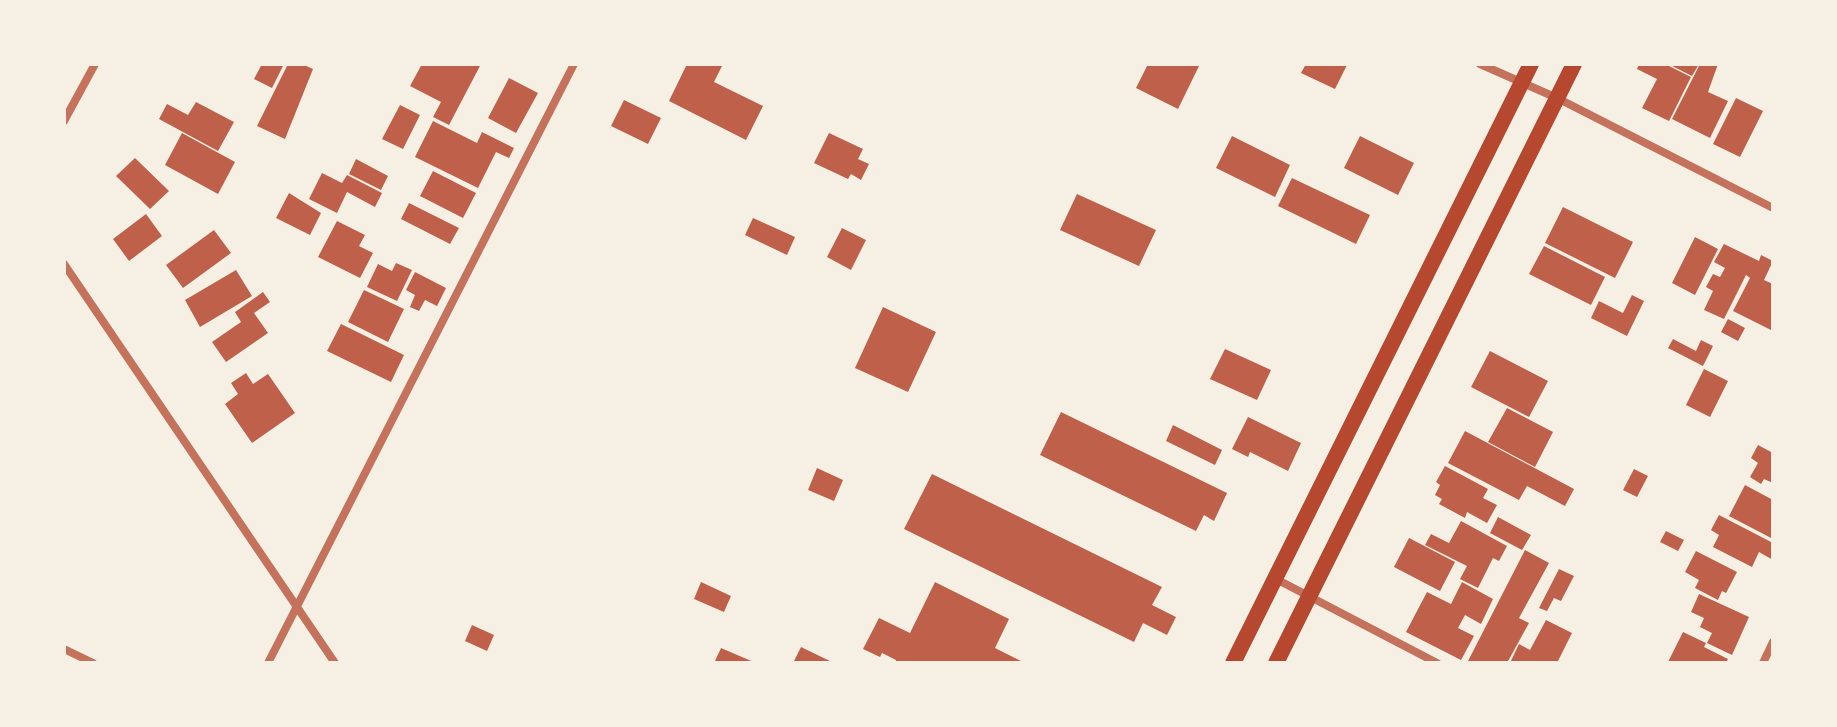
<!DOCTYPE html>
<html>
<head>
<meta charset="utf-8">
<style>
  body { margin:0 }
  #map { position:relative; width:1837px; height:727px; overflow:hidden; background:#f6efe4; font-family:Jost,sans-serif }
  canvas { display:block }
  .frame { position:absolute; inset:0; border:66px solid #f6efe4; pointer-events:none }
</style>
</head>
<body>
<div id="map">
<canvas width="1837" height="727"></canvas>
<div class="frame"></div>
</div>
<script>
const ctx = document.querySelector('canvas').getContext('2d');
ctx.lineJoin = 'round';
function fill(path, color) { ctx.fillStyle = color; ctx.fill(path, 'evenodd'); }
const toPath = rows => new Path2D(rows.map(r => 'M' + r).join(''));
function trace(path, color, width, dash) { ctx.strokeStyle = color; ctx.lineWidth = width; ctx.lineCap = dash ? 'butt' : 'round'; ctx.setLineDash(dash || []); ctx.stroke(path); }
fill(toPath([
  [262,64,284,64,272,88,254,79],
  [288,64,302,64,313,69,285,139,257,126],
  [422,64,481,64,449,125,433,117,441,102,410,86],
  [687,64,723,64,714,82,763,106,746,140,669,101],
  [1148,64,1200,64,1178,109,1136,88],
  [1306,64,1345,64,1347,65,1335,89,1301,73],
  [1639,64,1665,64,1691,77,1669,121,1642,108,1657,79,1637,69],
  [1668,64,1699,64,1692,76],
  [1700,64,1718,64,1708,92,1728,101,1710,138,1672,119],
  [509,78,538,93,516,133,488,118],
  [1736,98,1763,111,1740,157,1713,144],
  [624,100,661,118,648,144,611,126],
  [196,102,234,122,218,151,159,119,167,104,188,115],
  [400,105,420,115,403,149,382,139],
  [433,121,477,143,482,132,514,148,509,158,496,152,478,188,415,157],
  [182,133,235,162,218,194,165,165],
  [829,133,863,149,858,159,869,164,861,180,851,174,848,179,814,163],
  [1232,136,1290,165,1275,197,1216,168],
  [1360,136,1414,163,1398,195,1344,168],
  [135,158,169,191,150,209,116,176],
  [356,159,388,176,381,190,349,174],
  [433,171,476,193,463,218,420,196],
  [322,173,342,183,347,175,382,193,375,207,347,192,337,213,309,199],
  [1292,178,1370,215,1356,244,1278,206],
  [289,193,321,213,310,235,276,218],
  [1077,194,1156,230,1139,266,1060,230],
  [409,203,459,228,450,244,401,219],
  [1563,207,1633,242,1615,278,1545,243],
  [146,214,162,236,129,261,113,239],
  [753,218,795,237,787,255,745,235],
  [337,221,365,235,359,246,373,253,360,278,318,257],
  [842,228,866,240,851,270,827,257],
  [214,230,231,253,183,288,166,265],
  [1695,237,1718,249,1695,295,1672,283],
  [1724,244,1759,261,1761,255,1773,261,1764,280,1773,284,1773,331,1733,311,1750,278,1746,275,1724,319,1704,310,1713,291,1706,287,1713,274,1720,277,1725,268,1714,262],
  [1544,246,1605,277,1591,305,1529,274],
  [396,263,412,270,397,301,367,287,378,264,392,271],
  [236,270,252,296,200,327,185,300],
  [415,272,446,288,437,306,425,300,419,311,410,307,415,295,406,290],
  [364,290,404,309,388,342,348,322],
  [263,292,270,302,254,313,268,333,226,362,212,342,241,322,235,312],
  [1632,295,1644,301,1627,336,1591,318,1599,301,1623,313],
  [883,307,936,332,908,392,855,368],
  [1728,319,1745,328,1738,341,1721,332],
  [341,324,404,355,391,382,327,351],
  [1673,339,1696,351,1701,340,1713,346,1703,366,1668,348],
  [1225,349,1271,370,1257,400,1210,379],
  [1490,351,1548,381,1529,417,1471,387],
  [1704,369,1728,381,1710,417,1686,405],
  [246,373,253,384,268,374,295,413,252,443,225,404,238,394,231,383],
  [1507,408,1553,432,1535,467,1488,442],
  [1061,412,1227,493,1214,521,1204,515,1196,531,1040,455],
  [1248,417,1301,443,1288,471,1250,452,1248,457,1232,449],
  [1173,425,1222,450,1215,465,1166,441],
  [1465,431,1574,489,1565,506,1527,486,1519,500,1448,463],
  [1758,445,1773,453,1773,483,1764,479,1761,484,1750,477,1758,463,1751,458],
  [1445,466,1488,489,1483,498,1497,505,1487,523,1467,512,1465,518,1439,504,1442,499,1435,495,1440,485,1436,482],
  [817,468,843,480,834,501,808,490],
  [1634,469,1648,476,1637,497,1623,490],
  [932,474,1162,587,1152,605,1176,617,1167,635,1143,623,1134,642,904,529],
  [1745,485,1773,500,1773,539,1729,516],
  [1719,515,1773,543,1773,560,1759,552,1752,567,1713,547,1719,535,1711,530],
  [1498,517,1531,535,1522,550,1490,533],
  [1461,521,1507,546,1499,561,1493,558,1478,588,1460,579,1467,566,1425,545,1431,534,1449,543],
  [1666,531,1684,540,1678,551,1660,542],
  [1409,538,1455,562,1440,591,1394,567],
  [1525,550,1549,563,1519,618,1529,623,1507,663,1467,663],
  [1696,551,1737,572,1726,593,1722,591,1718,600,1695,588,1699,580,1685,572],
  [1559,569,1574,576,1561,601,1554,598,1547,611,1539,608],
  [701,582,731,596,724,612,694,599],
  [935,582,1009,619,995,648,1025,663,895,663,896,660,882,653,880,657,863,649,879,618,910,633],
  [1462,582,1493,599,1481,624,1465,615,1458,628,1474,636,1461,660,1406,632,1427,592,1451,604],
  [1699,594,1749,617,1732,655,1707,643,1712,633,1700,627,1704,618,1691,612],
  [1546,620,1572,633,1557,663,1510,663,1519,644,1530,650],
  [472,625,494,635,487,651,465,641],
  [1683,632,1706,643,1704,647,1728,659,1726,663,1668,662],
  [801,647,834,663,793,663],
  [721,648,756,663,714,663]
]), '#bf614a');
trace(toPath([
  [1480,64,1557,98,1773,208],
  [64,121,95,64],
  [64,264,335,663],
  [1276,579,1437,663],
  [64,649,93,663],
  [268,663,574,64],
  [1763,663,1773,642]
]), '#c5725c', 8);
trace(toPath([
  [1233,663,1531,64],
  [1276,663,1574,64]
]), '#b5482f', 16);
</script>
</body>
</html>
